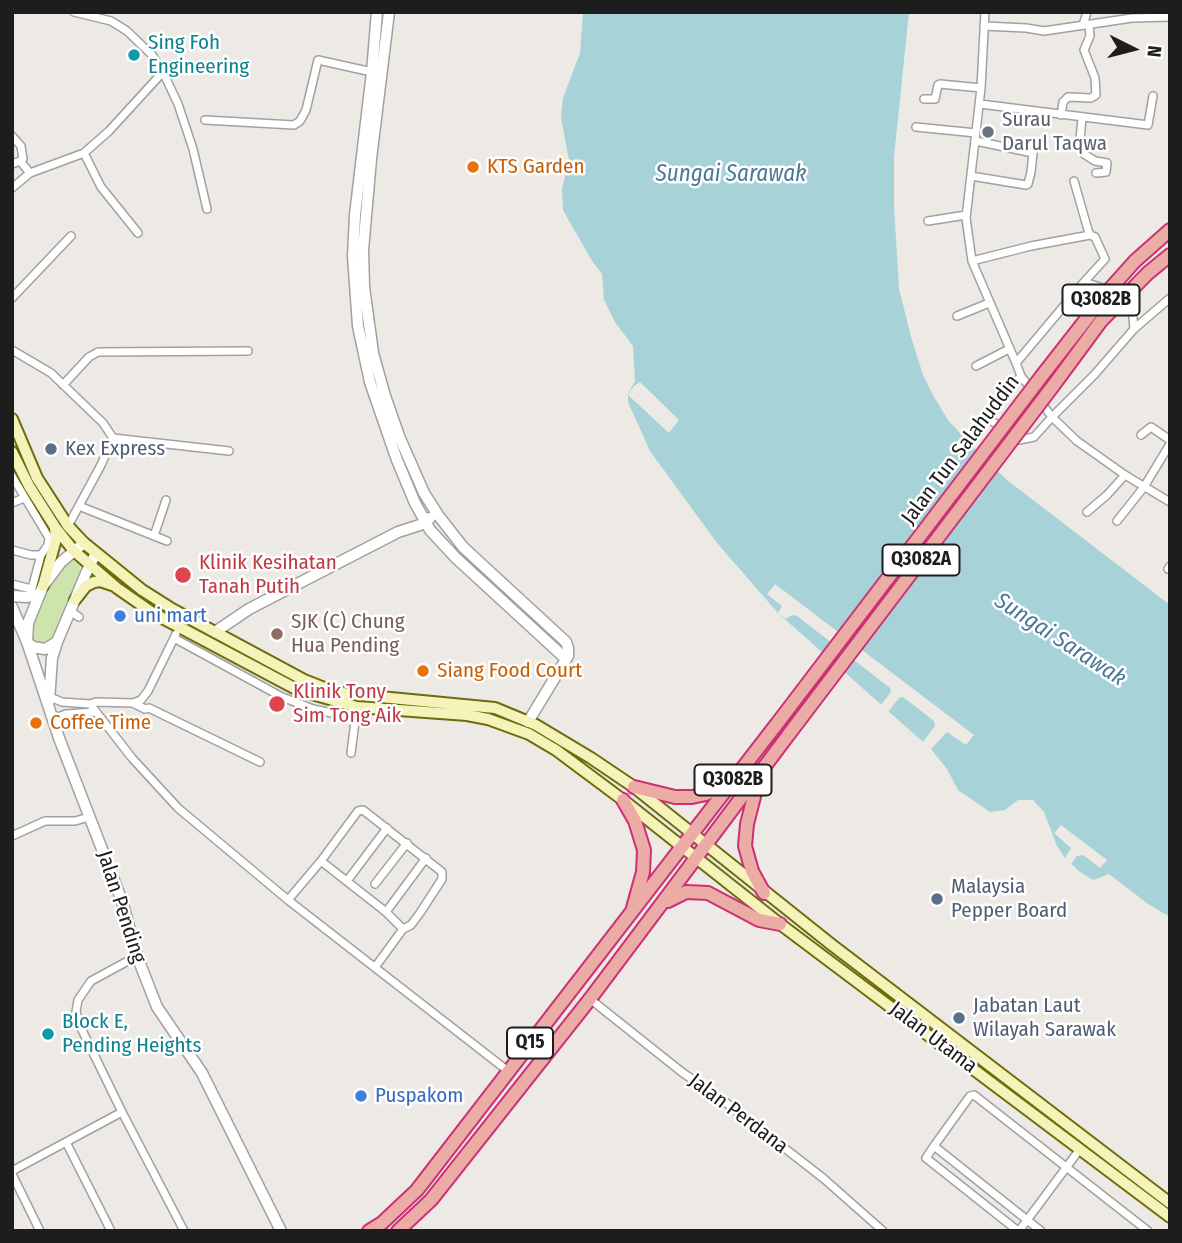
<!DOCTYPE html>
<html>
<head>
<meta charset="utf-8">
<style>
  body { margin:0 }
  #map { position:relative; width:1182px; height:1243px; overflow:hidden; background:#ede9e4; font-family:"Fira Sans Condensed",sans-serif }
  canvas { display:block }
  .frame { position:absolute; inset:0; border:14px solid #1d1d1d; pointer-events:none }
  .north { position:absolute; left:1098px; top:14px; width:70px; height:70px; -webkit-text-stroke:5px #fff; paint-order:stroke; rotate:96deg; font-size:19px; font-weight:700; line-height:28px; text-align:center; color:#1d1d1d }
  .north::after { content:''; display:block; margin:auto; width:24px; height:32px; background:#1d1d1d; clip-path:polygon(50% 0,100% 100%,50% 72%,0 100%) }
</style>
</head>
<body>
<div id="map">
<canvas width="1182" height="1243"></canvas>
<div class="frame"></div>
<div class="north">N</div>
</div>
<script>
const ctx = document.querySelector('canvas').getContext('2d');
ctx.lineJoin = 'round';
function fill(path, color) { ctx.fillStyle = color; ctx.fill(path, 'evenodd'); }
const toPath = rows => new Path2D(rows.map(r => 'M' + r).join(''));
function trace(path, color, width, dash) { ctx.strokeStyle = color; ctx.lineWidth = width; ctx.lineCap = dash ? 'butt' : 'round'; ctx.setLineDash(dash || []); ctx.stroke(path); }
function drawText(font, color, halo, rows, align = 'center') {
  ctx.font = font + ' "Fira Sans Condensed",sans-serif'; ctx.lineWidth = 5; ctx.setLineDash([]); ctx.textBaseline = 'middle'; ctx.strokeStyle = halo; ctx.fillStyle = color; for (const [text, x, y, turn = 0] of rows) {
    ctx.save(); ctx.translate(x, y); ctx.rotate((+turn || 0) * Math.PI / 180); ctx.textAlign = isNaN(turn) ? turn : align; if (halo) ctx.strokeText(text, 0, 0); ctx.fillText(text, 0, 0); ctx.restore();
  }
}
fill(toPath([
  [69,560,78,563,81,567,78,580,51,642,45,645,38,645,33,642,31,632,34,618,46,589,56,573]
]), '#cee4ad');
fill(toPath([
  [583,12,909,12,894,157,894,206,899,289,911,337,923,375,934,397,948,420,970,444,1007,480,1170,605,1170,917,1148,904,1109,874,1093,880,1080,872,1065,858,1057,846,1044,812,1033,800,1018,800,1005,810,990,812,958,790,947,769,931,749,778,613,717,543,650,451,628,402,628,394,635,381,633,346,615,322,604,300,602,274,592,261,563,210,562,189,569,160,561,118,563,98,580,53]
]), '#a7d2d8');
fill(toPath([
  [640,382,679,420,669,433,628,395,634,386],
  [775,584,974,735,966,745,947,732,931,749,922,743,935,726,934,721,903,697,899,698,888,712,880,706,891,692,890,688,797,616,792,615,786,619,778,613,782,606,767,594],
  [1061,825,1107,860,1100,868,1083,855,1077,856,1071,864,1065,858,1071,848,1054,833]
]), '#ede9e4');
const minor = toPath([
  [74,12,111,21,127,31,152,55,163,72],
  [985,12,981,88,966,218,972,261,1016,363,1084,282,1109,290],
  [1083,25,1087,12],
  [984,26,1026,28,1044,31,1132,18,1170,17],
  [924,99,935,99,938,85,940,84,981,88],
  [980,104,1148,125,1153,96],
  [1061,115,1063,102,1068,97,1091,98,1096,95,1095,78,1084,50,1090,36,1089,24],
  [1082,118,1080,140,1084,154,1095,161,1107,163,1106,172,1096,173],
  [205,120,294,125,300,121,306,110,318,60,372,72],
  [916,127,976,133],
  [12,136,21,146,23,159,20,161],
  [84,153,101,187,138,233],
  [12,164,20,161,30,173],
  [971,176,1026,185,1028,184,1031,172,1033,153,976,141],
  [1074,181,1088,230,1090,235,1095,237,1105,259,1084,282],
  [12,188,30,173,84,153,109,131,163,72,178,104,193,149,207,209],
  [928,221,966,215],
  [972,261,1031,246,1090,235],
  [1126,296,1132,306,1134,329],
  [12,298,71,236],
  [1170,298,1134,329,1095,374,1052,417,1077,441,1125,475,1170,502],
  [957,316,989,303],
  [12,350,51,373,103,423,113,438,229,451],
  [1016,363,1021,376,1052,417,1034,437,1019,440,989,419,988,416,990,410,1021,376],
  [976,366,1009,349],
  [63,385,89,357,98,352,248,351],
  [1141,435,1151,427,1170,440],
  [12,476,49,538,48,545,41,555,30,596],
  [12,503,24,498],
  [79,506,167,541],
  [1087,512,1107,495,1125,475],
  [1117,521,1144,487,1170,444],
  [68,526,101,465,113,438],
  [154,536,166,500],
  [12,550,31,555,41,555],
  [1168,569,1170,566],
  [12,584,31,589],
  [70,611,79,617],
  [174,638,282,697,313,709,355,718],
  [50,697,62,702,90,704,132,758,178,808,288,900,508,1071],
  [133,703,141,700,148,691,176,634],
  [90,704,96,702,133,703,145,709,149,708,260,762],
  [54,722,58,717,66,714,95,712],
  [351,753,356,714],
  [12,836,45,821,75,821,89,817],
  [321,861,386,912,403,929,376,966],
  [347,881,387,828],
  [375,884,407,843],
  [288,900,321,861,358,811,363,810,442,872,442,879,420,913,411,925,403,929],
  [386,912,426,858],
  [137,956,91,981,78,1000,76,1012,81,1028,122,1112,184,1231],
  [590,999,683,1073,720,1098,823,1178,883,1231],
  [66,1142,111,1231],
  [934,1146,926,1158,1018,1231],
  [12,1171,122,1112],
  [12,1174,40,1231],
  [1019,1231,1080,1149],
  [1041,1231,934,1146,970,1096,974,1095,1148,1231]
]);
const tertiary = toPath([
  [377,12,372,72,355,215,353,256,358,326,370,382,397,460,415,503,430,530,456,558,566,659],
  [389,12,371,159,363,250,364,287,373,353,385,396,399,436,424,493,438,515,463,547,566,642,568,648,568,656,528,722],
  [84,543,61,562,43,586,28,623,27,642,59,738,122,901,137,956,157,1007,202,1073,281,1231],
  [12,596,26,597,38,595],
  [12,607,27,642,33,647,45,649,57,642],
  [215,632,249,609,398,532,426,523,430,518],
  [49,701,52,658,57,642,87,571,96,553]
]);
const secondary = toPath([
  [12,419,37,478,68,526,84,543,142,590,172,609,304,680,332,691,349,694,495,708,536,725,591,758,634,787,832,945,1170,1203],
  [12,452,29,486,55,527,74,551,117,588,153,613,298,690,357,707,467,715,488,719,529,734,556,750,623,800,780,924,1170,1217],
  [43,586,56,539,55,528],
  [75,600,86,586,94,582,100,581,112,585]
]);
const trunk = toPath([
  [1041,377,1109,290,1135,261,1170,230],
  [1053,386,1101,321,1148,273,1170,255],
  [758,781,747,824,745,846,752,871,764,893],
  [634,787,675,797,692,797,706,794,730,782],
  [623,800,635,821,644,850,643,872,633,908],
  [668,901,686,892,708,893,759,920,780,924],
  [369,1231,382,1223,417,1190,776,725],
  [398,1231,431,1200,590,999,789,734]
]);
trace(minor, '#a1a1a1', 10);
trace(tertiary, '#a1a1a1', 13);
trace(secondary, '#6b6c0c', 14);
trace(trunk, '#cc3075', 16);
trace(minor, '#fff', 7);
trace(tertiary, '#fff', 10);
trace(secondary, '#f5f2ba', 10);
trace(trunk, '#eaaca4', 12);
const trunkBridge = toPath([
  [776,725,1041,377],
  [789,734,1053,386]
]);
trace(trunkBridge, '#cc3075', 16, []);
trace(trunkBridge, '#eaaca4', 12);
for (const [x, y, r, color] of [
  [134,55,7,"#0f9aa8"],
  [988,132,7,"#6b7280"],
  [473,167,7,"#e8710a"],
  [51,449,7,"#5c6f8a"],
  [183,575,9,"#e0444e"],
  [120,616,7,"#3f7fe0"],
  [277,634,7,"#8d6e63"],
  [423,671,7,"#e8710a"],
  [277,704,9,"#e0444e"],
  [36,723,7,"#e8710a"],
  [937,899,7,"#5c6f8a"],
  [959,1018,7,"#5c6f8a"],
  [48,1034,7,"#0f9aa8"],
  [361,1096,7,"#3f7fe0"]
]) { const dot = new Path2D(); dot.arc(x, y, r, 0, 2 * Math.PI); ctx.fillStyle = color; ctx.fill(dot); trace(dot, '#fff', 2.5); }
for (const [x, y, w] of [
  [1101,300,77],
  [921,560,77],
  [733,780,77],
  [530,1043,46]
]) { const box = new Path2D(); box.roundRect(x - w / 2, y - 15.5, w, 31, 5); ctx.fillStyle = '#fff'; ctx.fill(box); trace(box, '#1d1d1d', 2); }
drawText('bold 19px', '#1d1d1d', null, [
  ["Q3082B",1101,300],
  ["Q3082A",921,560],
  ["Q3082B",733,780],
  ["Q15",530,1043]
]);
drawText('21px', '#0d838f', '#fff', [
  ["Sing Foh",148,43],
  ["Engineering",148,67],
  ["Block E,",62,1022],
  ["Pending Heights",62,1046]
], 'left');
drawText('21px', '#5b616d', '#fff', [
  ["Surau",1002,120],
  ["Darul Taqwa",1002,144]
], 'left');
drawText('21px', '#c56008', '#fff', [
  ["KTS Garden",487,167],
  ["Siang Food Court",437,671],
  ["Coffee Time",50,723]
], 'left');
drawText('21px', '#4e5e75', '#fff', [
  ["Kex Express",65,449],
  ["Malaysia",951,887],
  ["Pepper Board",951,911],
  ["Jabatan Laut",973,1006],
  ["Wilayah Sarawak",973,1030]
], 'left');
drawText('21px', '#1d1d1d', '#fff', [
  ["Jalan Tun Salahuddin",961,450,-53],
  ["Jalan Pending",121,907,72],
  ["Jalan Utama",933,1038,37],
  ["Jalan Perdana",738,1114,37]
]);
drawText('21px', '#be3a42', '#fff', [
  ["Klinik Kesihatan",199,563],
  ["Tanah Putih",199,587],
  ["Klinik Tony",293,692],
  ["Sim Tong Aik",293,716]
], 'left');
drawText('21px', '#366cbe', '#fff', [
  ["uni mart",134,616],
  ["Puspakom",375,1096]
], 'left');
drawText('21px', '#785e54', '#fff', [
  ["SJK (C) Chung",291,622],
  ["Hua Pending",291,646]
], 'left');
drawText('italic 23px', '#4b7896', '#fff', [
  ["Sungai Sarawak",731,175],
  ["Sungai Sarawak",1060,640,33]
]);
</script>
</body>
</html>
